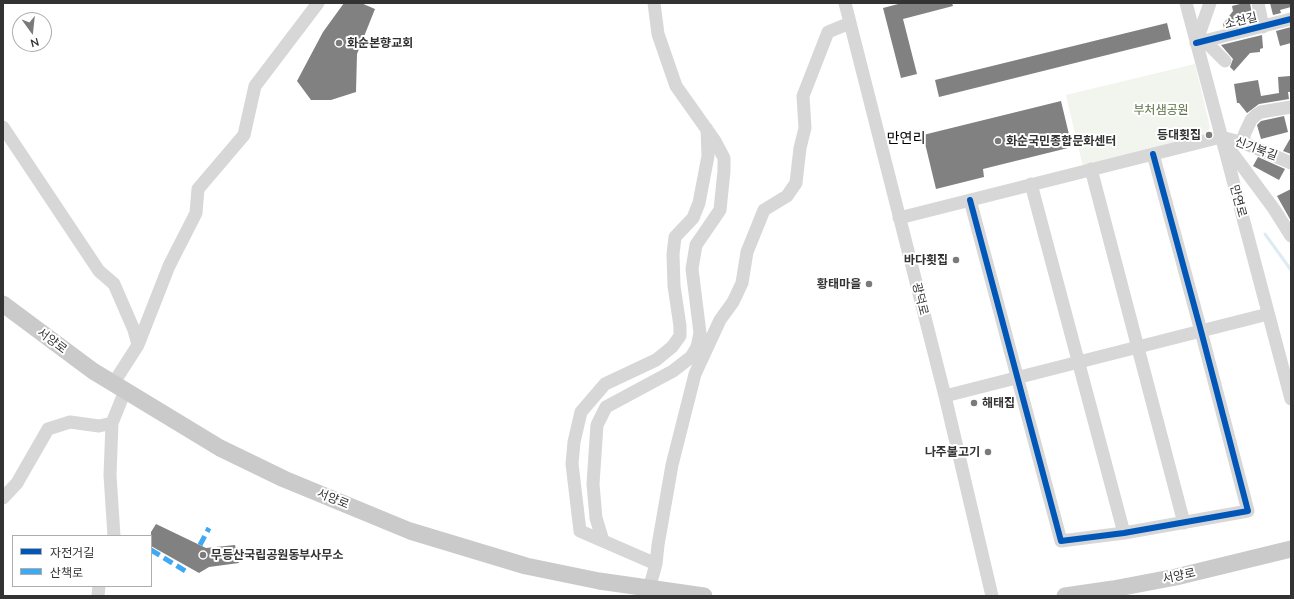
<!DOCTYPE html>
<html>
<head>
<meta charset="utf-8">
<style>
  body { margin:0 }
  #map { position:relative; width:1294px; height:599px; overflow:hidden; background:#fff; font-family:Mulish,"Noto Sans KR",sans-serif }
  canvas { display:block }
  .frame { position:absolute; inset:0; border:4px solid #333; pointer-events:none }
  .legend { position:absolute; left:12px; top:535px; width:140px; height:52px; box-sizing:border-box; background:#fff; border:1px solid #adadad; margin:0; padding:5px 7px; list-style:none; font-size:12px; color:#333 }
  .legend li { display:flex; align-items:center; gap:8px; height:20px }
  .legend b { width:20px; border:1px solid #adadad }
  .north { position:absolute; left:12px; top:12px; width:40px; height:40px; box-sizing:border-box; background:#fff; border:1px solid #adadad; border-radius:50%; rotate:165deg; font-size:11px; font-weight:700; line-height:16px; text-align:center; color:#333 }
  .north::after { content:''; display:block; margin:auto; width:14px; height:18px; background:#7a7a7a; clip-path:polygon(50% 0,100% 100%,50% 72%,0 100%) }
</style>
</head>
<body>
<div id="map">
<canvas width="1294" height="599"></canvas>
<div class="frame"></div>
<ul class="legend">
<li><b style="height:5px;background:#0057b8"></b>자전거길</li>
<li><b style="height:5px;background:#3fa9f5"></b>산책로</li>
</ul>
<div class="north">N</div>
</div>
<script>
const ctx = document.querySelector('canvas').getContext('2d');
ctx.lineJoin = 'round';
function fill(path, color) { ctx.fillStyle = color; ctx.fill(path, 'evenodd'); }
const toPath = rows => new Path2D(rows.map(r => 'M' + r).join(''));
function trace(path, color, width, dash) { ctx.strokeStyle = color; ctx.lineWidth = width; ctx.lineCap = dash ? 'butt' : 'round'; ctx.setLineDash(dash || []); ctx.stroke(path); }
function drawText(font, color, halo, rows, align = 'center') {
  ctx.font = font + ' Mulish,"Noto Sans KR",sans-serif'; ctx.lineWidth = 4; ctx.setLineDash([]); ctx.textBaseline = 'middle'; ctx.strokeStyle = halo; ctx.fillStyle = color; for (const [text, x, y, turn = 0] of rows) {
    ctx.save(); ctx.translate(x, y); ctx.rotate((+turn || 0) * Math.PI / 180); ctx.textAlign = isNaN(turn) ? turn : align; if (halo) ctx.strokeText(text, 0, 0); ctx.fillText(text, 0, 0); ctx.restore();
  }
}
fill(toPath([
  [1195,64,1210,127,1206,135,1083,167,1066,95]
]), '#f1f5ed');
trace(toPath([
  [1265,234,1291,270]
]), '#ddebf3', 3);
fill(toPath([
  [344,3,361,3,375,9,357,54,356,92,331,100,311,100,297,81,323,32],
  [902,3,952,3,953,6,903,19,917,74,901,78,883,8],
  [1244,3,1250,3,1253,20,1224,28,1223,24,1233,11,1232,6],
  [1270,3,1291,3,1291,7,1280,10,1281,13,1273,15],
  [1167,23,1171,39,939,97,935,80],
  [1291,27,1291,43,1280,46,1276,31],
  [1262,35,1263,48,1260,49,1260,52,1250,53,1234,71,1230,67,1233,59,1221,45],
  [1290,76,1291,92,1288,92,1289,99,1259,104,1247,113,1239,103,1237,103,1234,84,1258,80,1261,96,1279,93,1278,77],
  [1061,101,1072,147,983,169,984,177,936,189,923,135],
  [1284,116,1288,132,1261,139,1257,125,1261,121],
  [1291,137,1291,154,1283,151],
  [1258,157,1285,169,1279,180,1253,166],
  [1291,189,1291,221,1277,196],
  [156,524,206,548,235,545,239,563,209,567,199,573,151,546,151,532]
]), '#818181');
trace(toPath([
  [654,3,658,34,676,86,715,141,724,158,724,171,720,210,696,245,692,269,700,333,697,347,691,357,673,371,606,407,597,425,593,484,596,518,603,541,656,564],
  [845,3,945,396,992,596],
  [1186,3,1291,399],
  [1258,3,1263,27],
  [1205,41,1225,61],
  [1196,43,1291,19],
  [1196,43,1210,3],
  [3,127,99,271,114,284,134,330,138,345,113,384],
  [1225,143,1274,209,1291,236],
  [1244,143,1244,135,1251,120,1256,115,1261,112,1291,107],
  [1091,169,1184,523],
  [1031,184,1124,533],
  [970,200,1061,541,1124,533,1248,511,1201,331,1153,154],
  [899,218,1221,137,1244,143,1291,163],
  [138,345,169,266,196,213,198,189,244,135,255,86,318,3],
  [945,396,1268,314],
  [3,498,17,483,48,429,70,422,99,426,112,423],
  [114,536,110,475,112,423,125,391],
  [603,541,580,531,572,464,574,442,581,412,605,384,656,360,672,347,680,336,680,326,674,286,673,254,675,237,693,218,699,203,708,156,707,129],
  [98,596,99,586],
  [647,596,656,564,658,545,672,465,695,374,720,320,733,302,742,283,747,252,764,210,787,196,796,183,800,148,805,128,803,96,828,32,850,23]
]), '#d7d7d7', 13);
trace(toPath([
  [3,304,93,371,220,448,284,479,410,531,526,566,599,581,704,596],
  [1065,596,1113,589,1176,577,1291,549]
]), '#cacaca', 17);
trace(toPath([
  [200,545,209,528],
  [151,550,187,572]
]), '#3fa9f5', 5, [10, 5]);
trace(toPath([
  [1196,43,1291,19],
  [970,200,1061,541,1124,533,1248,511,1201,331,1153,154]
]), '#0057b8', 6);
for (const [x, y, r, color] of [
  [339,43,4,"#7a7a7a"],
  [1209,135,4,"#7a7a7a"],
  [998,141,4,"#7a7a7a"],
  [956,260,4,"#7a7a7a"],
  [869,284,4,"#7a7a7a"],
  [974,403,4,"#7a7a7a"],
  [988,452,4,"#7a7a7a"],
  [203,555,4,"#7a7a7a"]
]) { const dot = new Path2D(); dot.arc(x, y, r, 0, 2 * Math.PI); ctx.fillStyle = color; ctx.fill(dot); trace(dot, '#fff', 1.5); }
drawText('12px', '#333', '#fff', [
  ["소천길",1241,21,-14],
  ["신기북길",1256,149,20],
  ["만연로",1238,201,75],
  ["광덕로",920,299,76],
  ["서양로",52,341,37],
  ["서양로",333,499,22],
  ["서양로",1179,576,-12]
]);
drawText('bold 12px', '#333', '#fff', [
  ["화순본향교회",347,43],
  ["등대횟집",1201,135,"right"],
  ["화순국민종합문화센터",1006,141],
  ["바다횟집",948,260,"right"],
  ["황태마을",861,284,"right"],
  ["해태집",982,403],
  ["나주불고기",980,452,"right"],
  ["무등산국립공원동부사무소",211,555]
], 'left');
drawText('12px', '#56703f', '#fff', [
  ["부처샘공원",1161,110]
]);
drawText('14px', '#000', '#fff', [
  ["만연리",906,139]
]);
</script>
</body>
</html>
